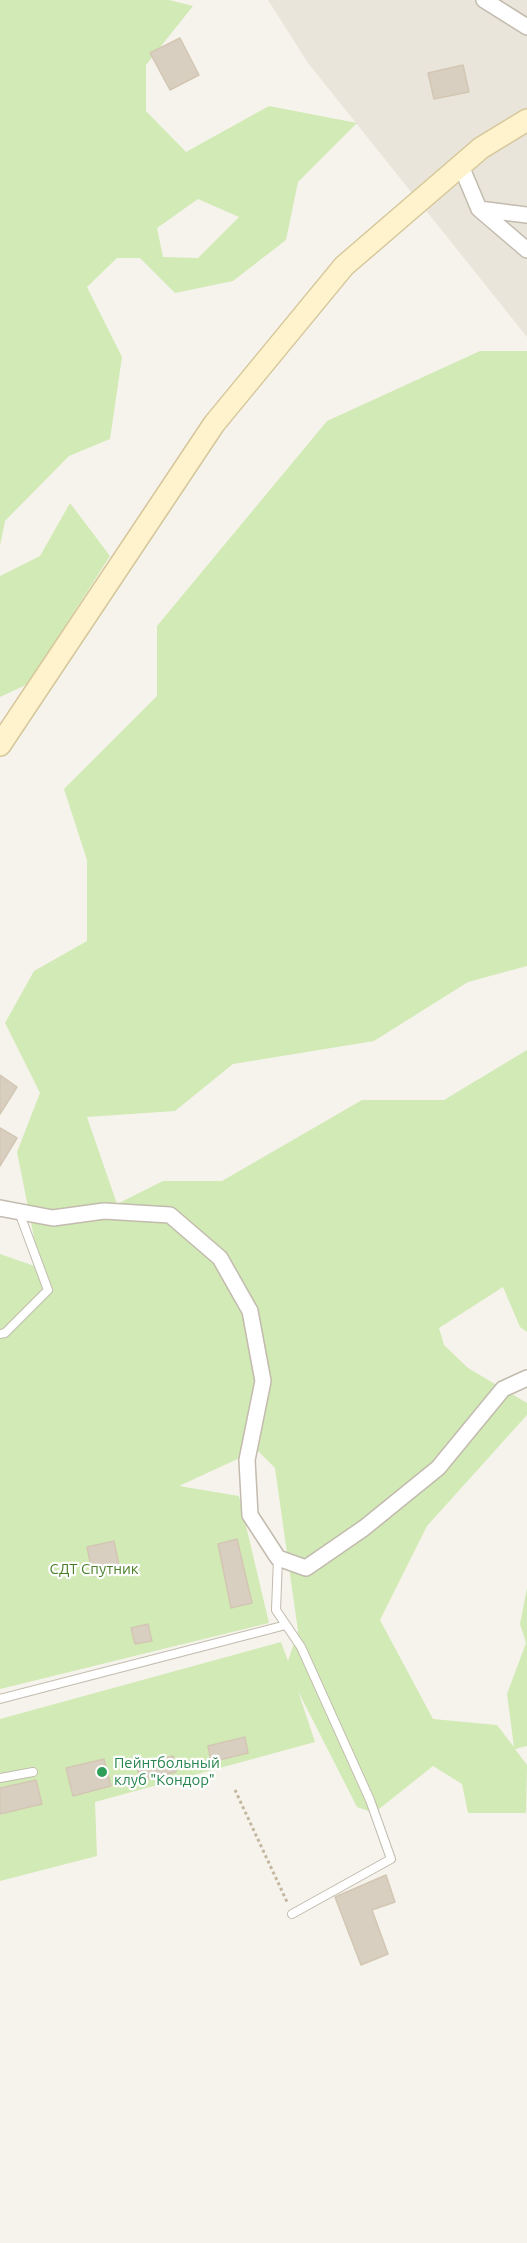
<!DOCTYPE html>
<html>
<head>
<meta charset="utf-8">
<style>
  body { margin:0 }
  canvas { display:block; background:#f6f3ec }
</style>
</head>
<body>
<canvas width="527" height="2243"></canvas>
<script>
const ctx = document.querySelector('canvas').getContext('2d');
ctx.lineJoin = 'round';
function fill(path, color) { ctx.fillStyle = color; ctx.fill(path, 'evenodd'); }
const toPath = rows => new Path2D(rows.map(r => 'M' + r).join(''));
function trace(path, color, width, dash) { ctx.strokeStyle = color; ctx.lineWidth = width; ctx.lineCap = dash ? 'butt' : 'round'; ctx.setLineDash(dash || []); ctx.stroke(path); }
function drawText(font, color, halo, rows, align = 'center') {
  ctx.font = font + ' Ubuntu,sans-serif'; ctx.lineWidth = 4.5; ctx.setLineDash([]); ctx.textBaseline = 'middle'; ctx.strokeStyle = halo; ctx.fillStyle = color; for (const [text, x, y, turn = 0] of rows) {
    ctx.save(); ctx.translate(x, y); ctx.rotate((+turn || 0) * Math.PI / 180); ctx.textAlign = isNaN(turn) ? turn : align; if (halo) ctx.strokeText(text, 0, 0); ctx.fillText(text, 0, 0); ctx.restore();
  }
}
fill(toPath([
  [268,0,527,0,527,337,308,63]
]), '#eae5da');
fill(toPath([
  [0,0,169,0,193,6,146,65,146,111,186,152,269,106,357,123,298,182,286,240,233,281,175,293,140,258,117,258,87,287,122,357,110,439,69,456,5,521,0,546],
  [198,199,239,217,198,258,163,257,157,228],
  [480,351,527,351,527,966,468,982,374,1041,233,1064,175,1111,87,1117,117,1204,163,1181,222,1181,362,1100,444,1100,527,1050,527,1332,520,1327,503,1287,439,1328,444,1345,468,1368,527,1403,527,1415,427,1526,380,1620,433,1719,497,1725,514,1747,507,1694,526,1643,520,1624,527,1588,527,1746,515,1749,527,1765,526,1813,468,1813,462,1784,433,1766,374,1813,357,1807,298,1691,315,1742,95,1802,97,1856,0,1881,0,1719,281,1642,288,1661,298,1631,275,1468,257,1450,179,1486,239,1496,269,1623,0,1689,0,1254,40,1268,17,1152,40,1093,5,1023,34,971,87,941,87,860,64,789,157,696,157,626,327,421],
  [70,503,110,556,28,684,0,697,0,576,40,556]
]), '#d2eab5');
const building = toPath([
  [180,38,199,75,170,90,150,53,180,38],
  [463,65,469,92,434,99,428,73,463,65],
  [0,1075,17,1087,0,1114,0,1075],
  [0,1128,17,1138,0,1166,0,1128],
  [237,1539,252,1603,231,1608,218,1544,237,1539],
  [114,1541,120,1570,93,1576,87,1547,114,1541],
  [148,1624,152,1641,135,1644,131,1628,148,1624],
  [245,1737,248,1753,211,1762,208,1746,245,1737],
  [173,1756,176,1772,140,1781,137,1765,173,1756],
  [104,1759,111,1786,73,1796,66,1768,104,1759],
  [36,1780,42,1804,0,1814,0,1788,36,1780],
  [386,1875,395,1902,372,1910,388,1954,361,1965,335,1897,386,1875]
]);
fill(building, '#d8cfc1');
trace(building, '#d3c7b4', 1.5);
const lane = toPath([
  [0,1334,5,1333,48,1290,19,1212],
  [278,1558,276,1610,301,1647,370,1800,391,1859,292,1914],
  [0,1699,286,1625],
  [0,1778,33,1772]
]);
const street = toPath([
  [484,0,527,27],
  [461,166,479,209,527,250],
  [479,209,527,215],
  [0,1208,53,1218,104,1211,170,1215,220,1258,250,1311,263,1381,247,1460,250,1515,278,1558,306,1568,364,1528,438,1468,503,1389,527,1378]
]);
const secondary = toPath([
  [0,745,214,424,344,266,481,148,527,120]
]);
trace(lane, '#c2bbae', 10);
trace(street, '#c2bbae', 18);
trace(secondary, '#d6c79b', 24);
trace(toPath([
  [235,1790,288,1904]
]), '#c4b79f', 3, [3, 3]);
trace(lane, '#fff', 8);
trace(street, '#fff', 15);
trace(secondary, '#fff3cd', 21);
for (const [x, y, r, color] of [
  [102,1772,6,"#2e9e5b"]
]) { const dot = new Path2D(); dot.arc(x, y, r, 0, 2 * Math.PI); ctx.fillStyle = color; ctx.fill(dot); trace(dot, '#fff', 2); }
drawText('15px', '#4a7f2a', '#fff', [
  ["СДТ Спутник",94,1569]
]);
drawText('15px', '#27864d', '#fff', [
  ["Пейнтбольный",114,1763],
  ["клуб \"Кондор\"",114,1780]
], 'left');
</script>
</body>
</html>
